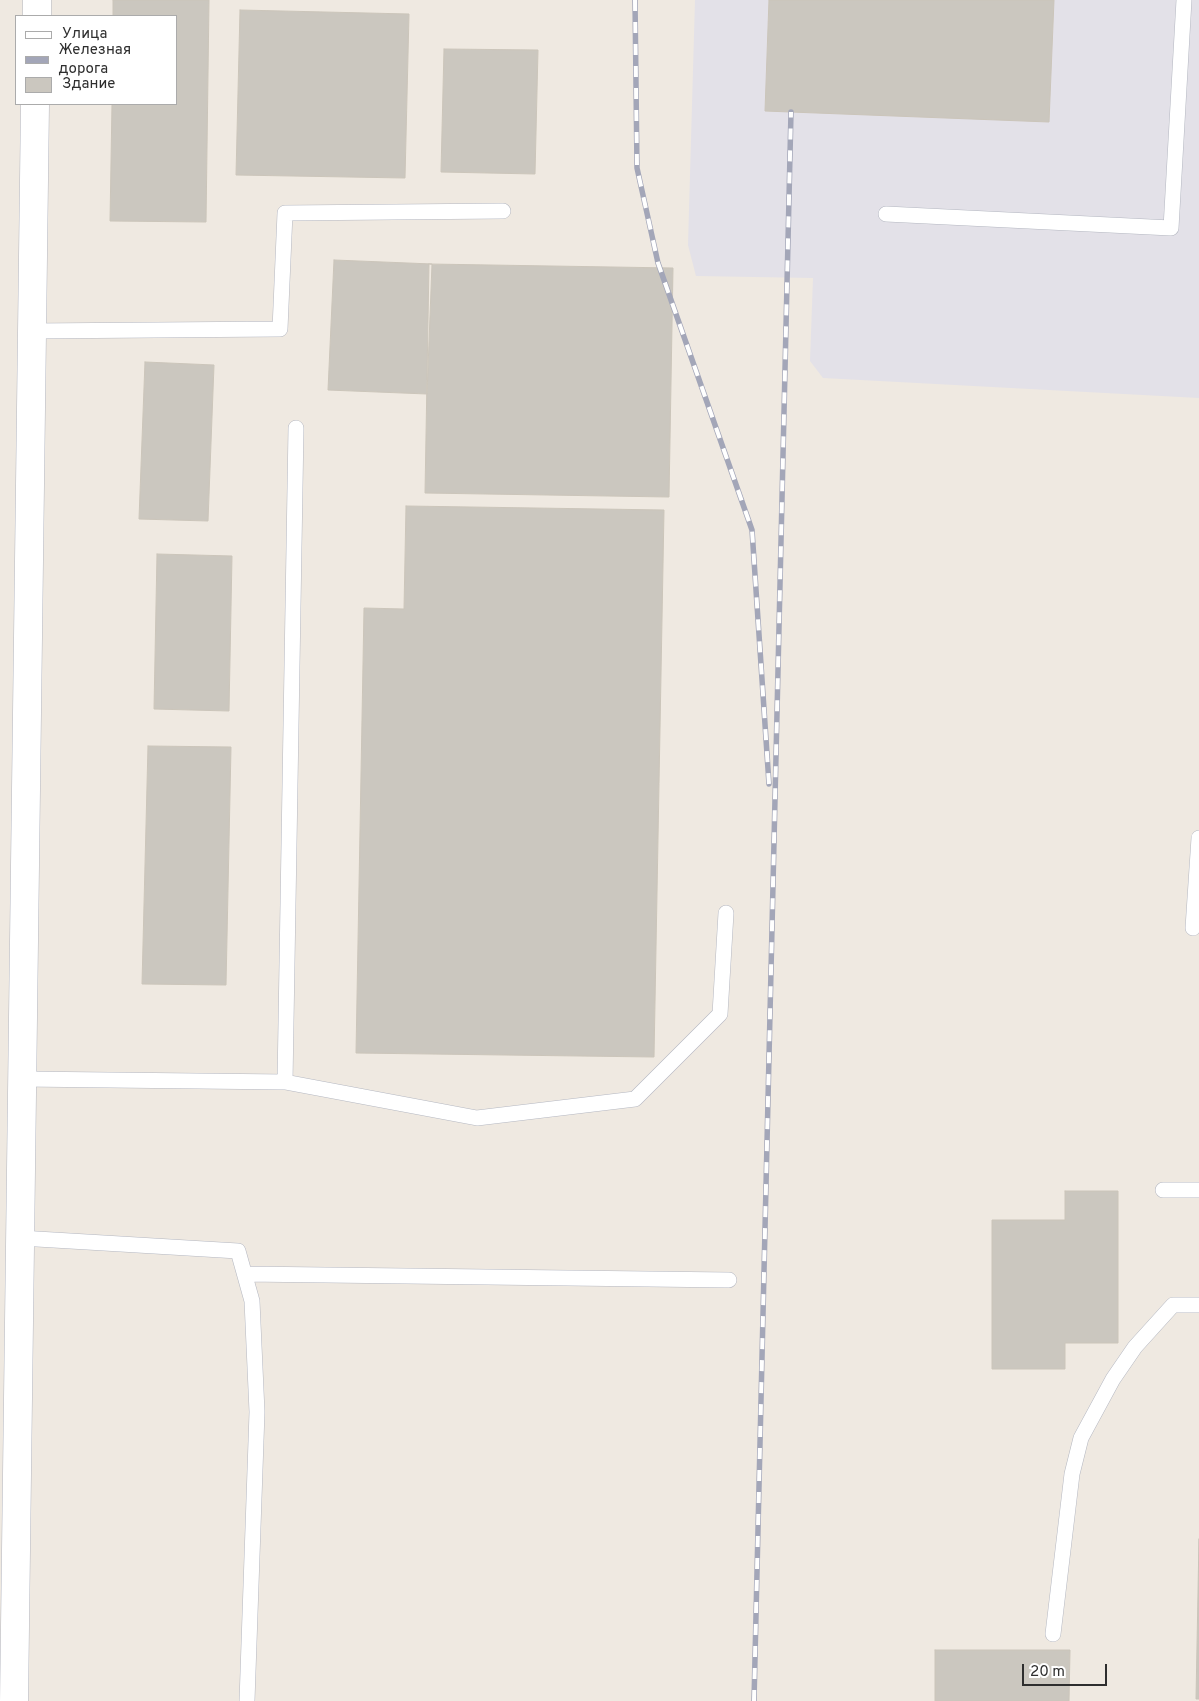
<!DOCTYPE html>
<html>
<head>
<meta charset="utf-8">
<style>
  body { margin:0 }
  #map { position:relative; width:1199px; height:1701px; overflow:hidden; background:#efe9e1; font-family:Overpass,sans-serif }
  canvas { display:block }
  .legend { position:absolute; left:15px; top:15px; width:162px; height:90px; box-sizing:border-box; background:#fff; border:1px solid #ababab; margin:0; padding:6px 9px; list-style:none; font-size:15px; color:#2e2e2e }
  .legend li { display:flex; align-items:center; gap:10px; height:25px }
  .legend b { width:25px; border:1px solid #ababab }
  .scale { position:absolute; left:1022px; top:1664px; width:85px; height:22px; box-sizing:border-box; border:2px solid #2e2e2e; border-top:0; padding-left:6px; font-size:15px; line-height:18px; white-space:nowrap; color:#2e2e2e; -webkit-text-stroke:4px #fff; paint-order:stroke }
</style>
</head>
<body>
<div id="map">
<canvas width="1199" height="1701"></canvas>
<ul class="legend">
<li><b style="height:6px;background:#fff"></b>Улица</li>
<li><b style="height:6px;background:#a3a6b8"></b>Железная дорога</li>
<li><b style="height:14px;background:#cbc7bf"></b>Здание</li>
</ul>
<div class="scale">20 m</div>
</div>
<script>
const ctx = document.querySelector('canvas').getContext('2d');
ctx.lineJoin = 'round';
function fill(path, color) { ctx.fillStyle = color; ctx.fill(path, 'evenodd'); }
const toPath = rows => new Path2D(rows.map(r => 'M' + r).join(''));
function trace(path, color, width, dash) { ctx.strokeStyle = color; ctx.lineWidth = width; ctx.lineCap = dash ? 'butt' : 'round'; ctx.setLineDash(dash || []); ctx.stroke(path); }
fill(toPath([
  [695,0,1199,0,1199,398,823,378,810,361,813,278,696,276,688,245]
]), '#e3e1e8');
const building = toPath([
  [113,0,209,0,206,222,110,221,112,104,176,104,176,16,113,16,113,0],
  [769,0,1054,0,1049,122,765,111,769,0],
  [240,10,409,14,405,178,236,175,240,10],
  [444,49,538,50,535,174,441,172,444,49],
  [334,260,432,264,427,394,328,390,334,260],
  [429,264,673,268,669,497,425,493,429,264],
  [145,362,214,365,208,521,139,519,145,362],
  [406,506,664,510,654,1057,356,1053,364,608,404,609,406,506],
  [157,554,232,556,229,711,154,709,157,554],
  [148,746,231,747,226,985,142,984,148,746],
  [1065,1191,1118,1191,1118,1343,1065,1343,1065,1369,992,1369,992,1220,1065,1220,1065,1191],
  [1199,1539,1199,1699,1196,1699,1199,1539],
  [935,1650,1070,1650,1069,1701,935,1701,935,1650]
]);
fill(building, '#cbc7bf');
trace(building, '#cbc5ba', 1);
const lane = toPath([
  [886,214,1171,228,1184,0],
  [32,331,280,329,285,213,503,211],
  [1193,928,1199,838],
  [22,1079,285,1082,296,428],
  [285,1082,477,1118,635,1099,720,1014,726,913],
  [1163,1190,1199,1190],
  [20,1238,238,1251,252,1301,257,1412,247,1701],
  [245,1274,729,1280],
  [1053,1634,1072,1474,1081,1438,1113,1379,1135,1347,1173,1305,1199,1305]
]);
const street = toPath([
  [37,16,37,0],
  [14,1701,35,104]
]);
trace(lane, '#b4b7c1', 16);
trace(street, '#b4b7c1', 29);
trace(lane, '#fff', 15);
trace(street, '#fff', 28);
const rail = toPath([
  [635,0,637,168,658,263,752,530,769,784],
  [754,1701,791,112]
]);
trace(rail, '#a3a6b8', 5.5);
trace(rail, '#fff', 4, [11]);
</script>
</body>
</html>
